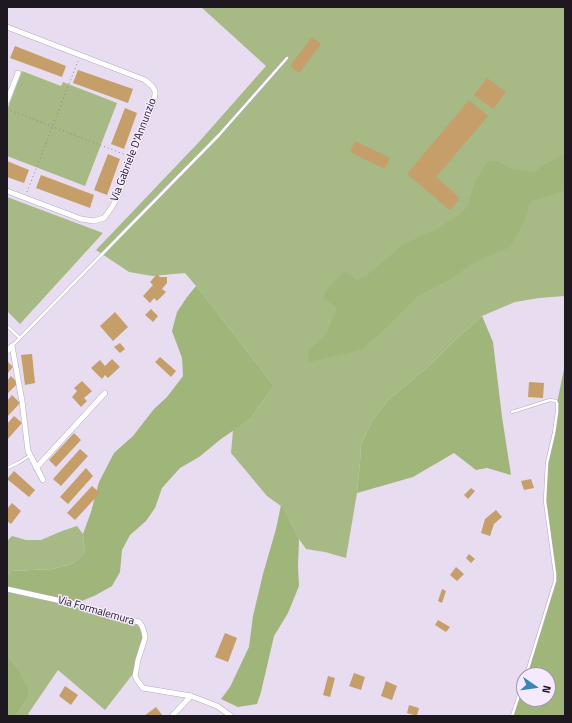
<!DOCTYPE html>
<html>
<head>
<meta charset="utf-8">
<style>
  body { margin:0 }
  #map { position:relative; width:572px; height:723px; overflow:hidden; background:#e8dcf1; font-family:"Titillium Web",sans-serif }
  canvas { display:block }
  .frame { position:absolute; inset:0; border:8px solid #1e1921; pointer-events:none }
  .north { position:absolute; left:516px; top:667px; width:40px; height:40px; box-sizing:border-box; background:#f6e9fe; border:1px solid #a096a6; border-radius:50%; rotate:103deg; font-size:11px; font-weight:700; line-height:16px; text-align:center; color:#1e1921 }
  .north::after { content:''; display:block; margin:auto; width:14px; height:18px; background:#3786b8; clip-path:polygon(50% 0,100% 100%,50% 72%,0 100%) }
</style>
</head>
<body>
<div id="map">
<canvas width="572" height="723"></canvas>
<div class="frame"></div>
<div class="north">N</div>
</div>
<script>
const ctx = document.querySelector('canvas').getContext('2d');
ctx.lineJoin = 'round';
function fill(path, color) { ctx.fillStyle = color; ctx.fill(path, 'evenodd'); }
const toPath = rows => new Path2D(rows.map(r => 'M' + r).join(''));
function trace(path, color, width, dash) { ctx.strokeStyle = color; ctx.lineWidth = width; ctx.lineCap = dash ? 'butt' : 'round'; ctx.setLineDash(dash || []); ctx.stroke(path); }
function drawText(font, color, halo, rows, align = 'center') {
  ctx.font = font + ' "Titillium Web",sans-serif'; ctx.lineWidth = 3; ctx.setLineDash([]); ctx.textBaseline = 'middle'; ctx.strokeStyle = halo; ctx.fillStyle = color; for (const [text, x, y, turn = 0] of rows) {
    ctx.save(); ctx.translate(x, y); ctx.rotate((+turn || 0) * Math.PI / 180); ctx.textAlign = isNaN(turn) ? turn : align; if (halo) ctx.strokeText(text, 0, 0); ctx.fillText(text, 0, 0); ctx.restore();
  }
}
fill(toPath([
  [201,7,565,7,565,296,539,298,515,302,482,316,454,341,430,365,388,400,372,421,361,445,360,462,357,493,346,558,325,552,306,549,299,539,292,524,281,506,267,496,231,453,233,430,250,419,274,386,206,298,185,273,152,276,129,272,96,250,198,143,266,66],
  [22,71,61,86,63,82,117,103,85,186,7,156,7,110],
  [7,197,103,233,20,324,7,311],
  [77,526,83,534,85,553,72,564,53,569,11,571,7,575,7,541,12,536,26,540,41,540,62,531],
  [7,589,136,621,144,632,136,670,105,710,58,670,28,714,30,716,16,716,25,702,17,667,7,654]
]), '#a7ba85');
fill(toPath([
  [565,153,565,191,531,201,523,224,510,247,477,261,452,278,418,296,388,326,361,350,309,362,308,351,327,333,337,307,323,299,327,288,345,272,357,280,366,276,404,244,436,229,453,219,468,207,474,183,488,161,496,161,511,169,533,172],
  [196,286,206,298,274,386,250,419,221,439,199,457,180,468,162,488,155,508,146,521,130,535,122,550,120,572,112,586,96,595,75,604,7,589,7,575,11,571,53,569,72,564,85,553,83,534,91,512,99,482,114,453,133,436,154,409,167,397,183,376,182,358,172,331,177,312,187,297],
  [482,316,493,342,502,417,511,475,487,468,476,470,454,453,413,477,357,493,360,462,361,445,372,421,388,400,430,365,454,341],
  [565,364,565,716,512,716,524,680,524,699,548,699,548,675,526,675,555,581,545,501,547,463,554,433,557,403],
  [281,505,292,524,299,539,298,566,299,586,288,613,274,636,261,692,257,704,238,707,221,699,230,687,249,647,253,616,263,574,276,529],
  [7,654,17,667,29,691,25,702,16,716,7,716]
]), '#9fb57a');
fill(toPath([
  [312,37,321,44,299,73,290,66],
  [15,46,66,66,62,77,10,58],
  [78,70,133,89,128,103,73,83],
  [487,78,506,92,493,109,474,95],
  [469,100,488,116,436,177,460,198,450,210,407,174],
  [125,108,137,113,124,149,111,144],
  [355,141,390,158,385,169,350,152],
  [108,154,120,159,107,195,94,190],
  [7,161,29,170,24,183,7,177],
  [41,175,94,195,90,208,36,188],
  [157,274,160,277,167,277,167,283,162,289,166,292,157,301,154,298,150,303,143,296,153,285,150,282],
  [151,309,158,316,153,322,145,315],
  [115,312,128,327,113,341,100,326],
  [120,343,125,349,120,353,114,347],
  [32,354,35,383,25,385,21,355],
  [160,357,176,371,171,377,155,362],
  [112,359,120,367,108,378,105,375,102,379,91,368,100,360,105,366],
  [7,361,13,367,7,374],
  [11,376,18,383,7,394,7,381],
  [82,381,92,391,84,398,87,401,81,407,72,397,77,391,74,388],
  [529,382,544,383,543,398,528,397],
  [12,395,20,403,7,417,7,401],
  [14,416,22,423,7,440,7,424],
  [74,433,81,440,56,467,49,460],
  [80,449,88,456,61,486,53,479],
  [86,468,93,476,68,504,60,497],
  [14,471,35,490,29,497,7,479],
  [531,479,534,488,524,490,521,481],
  [92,486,100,493,75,520,67,513],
  [471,488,475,491,468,499,464,495],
  [12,503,21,511,11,524,7,521,7,509],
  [496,510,502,517,494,524,490,536,481,533,485,519],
  [469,554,475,559,471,563,466,558],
  [456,567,464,574,457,581,450,575],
  [442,589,446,591,442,603,438,601],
  [438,620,450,627,446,632,435,625],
  [225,633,237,638,228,662,215,657],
  [354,673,365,677,361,690,349,686],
  [328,676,335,678,330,697,323,695],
  [386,681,397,686,392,700,381,696],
  [65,686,78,695,71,705,59,696],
  [409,705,419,708,417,716,407,713],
  [156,707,163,716,144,716]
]), '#c59e69');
const service = toPath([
  [7,326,20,338],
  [12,346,219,135,287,58],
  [512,412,550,400,556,401,557,403,557,412,554,433,547,463,545,501,555,574,555,581,526,675],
  [7,468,18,463,29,456],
  [512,716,524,680]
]);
const minor = toPath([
  [7,27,145,80,152,86,155,91,155,95,153,104,116,200,110,210,104,218,94,221,81,219,7,191],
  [7,101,18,73],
  [7,351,12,346,22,401,28,451,43,480],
  [36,468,105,393],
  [7,589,75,604,96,611,113,616,131,620,139,622,142,626,144,632,145,638,138,660,135,676,137,680,143,688,191,696,217,706,231,716],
  [172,716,191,696]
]);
trace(service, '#b5a9bd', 3.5);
trace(minor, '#b5a9bd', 6);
trace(toPath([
  [7,109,126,155],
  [27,192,78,61]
]), '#8c8493', 1, [1, 3]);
trace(service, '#fff', 2.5);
trace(minor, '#fff', 5);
drawText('11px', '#1e1921', '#f6e9fe', [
  ["Via Gabriele D'Annunzio",134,150,-69],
  ["Via Formalemura",96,611,16]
]);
</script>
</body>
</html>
